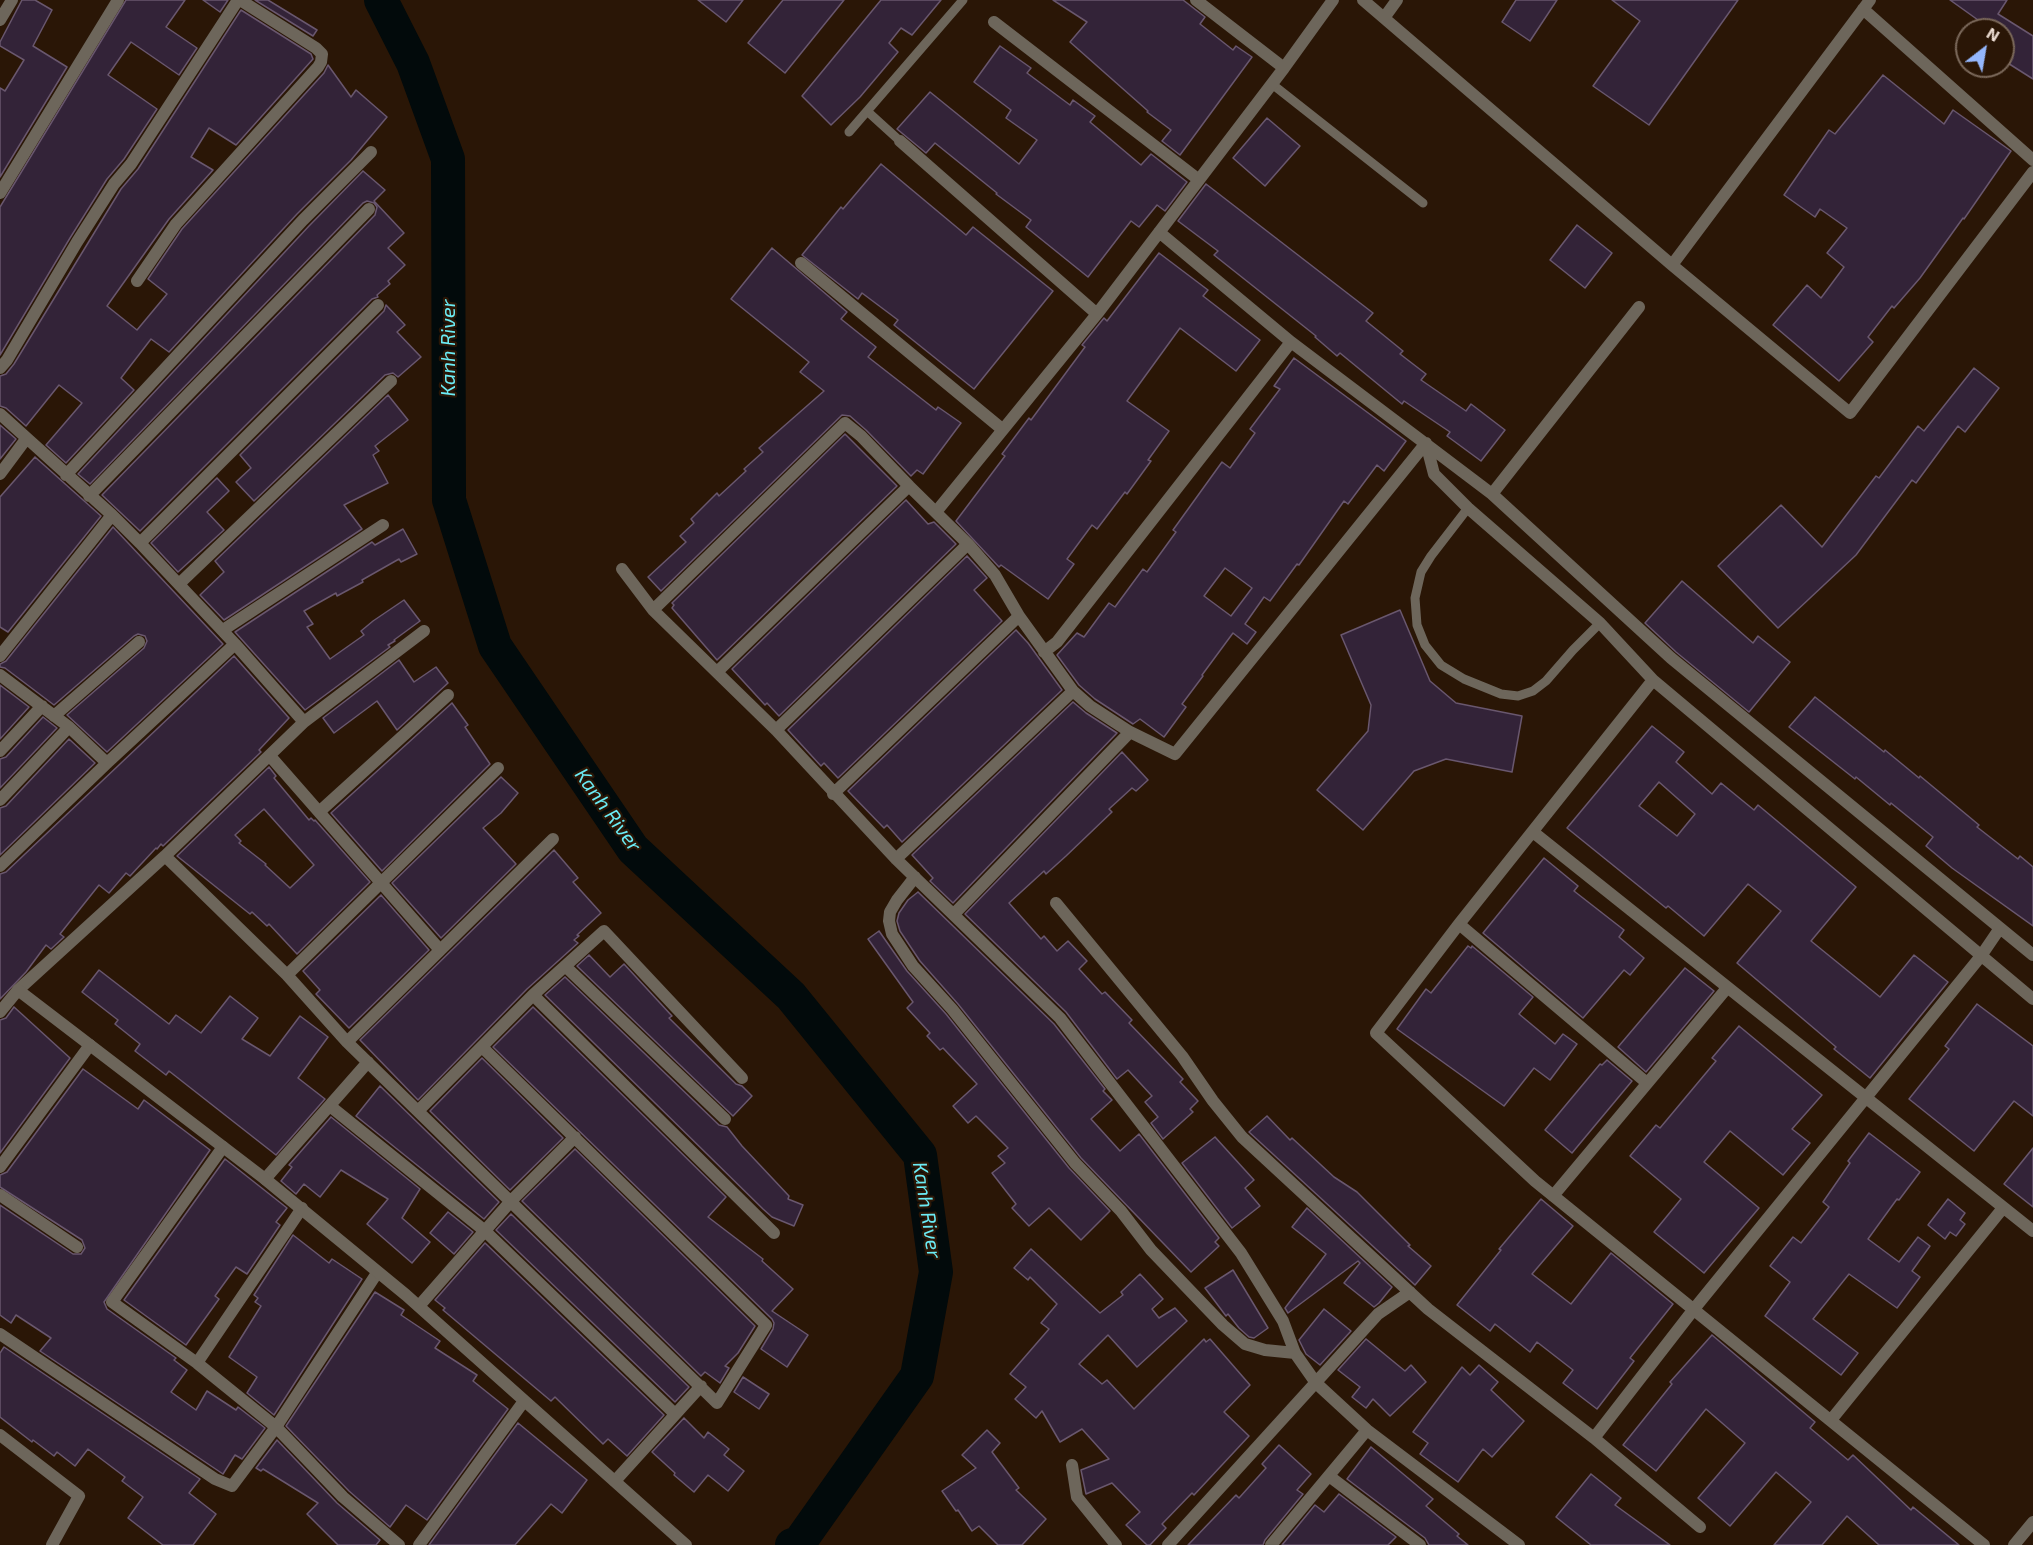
<!DOCTYPE html>
<html>
<head>
<meta charset="utf-8">
<style>
  body { margin:0 }
  #map { position:relative; width:2033px; height:1545px; overflow:hidden; background:#2a1606; font-family:"Exo 2",sans-serif }
  canvas { display:block }
  .north { position:absolute; left:1955px; top:18px; width:60px; height:60px; box-sizing:border-box; background:#2a1606; border:2px solid #7a685a; border-radius:50%; rotate:31deg; font-size:16px; font-weight:700; line-height:24px; text-align:center; color:#f1e2d8 }
  .north::after { content:''; display:block; margin:auto; width:21px; height:27px; background:#94b7fd; clip-path:polygon(50% 0,100% 100%,50% 72%,0 100%) }
</style>
</head>
<body>
<div id="map">
<canvas width="2033" height="1545"></canvas>
<div class="north">N</div>
</div>
<script>
const ctx = document.querySelector('canvas').getContext('2d');
ctx.lineJoin = 'round';
const toPath = rows => new Path2D(rows.map(r => 'M' + r).join(''));
function trace(path, color, width, dash) { ctx.strokeStyle = color; ctx.lineWidth = width; ctx.lineCap = dash ? 'butt' : 'round'; ctx.setLineDash(dash || []); ctx.stroke(path); }
function fill(path, color) { ctx.fillStyle = color; ctx.fill(path, 'evenodd'); }
function drawText(font, color, halo, rows, align = 'center') {
  ctx.font = font + ' "Exo 2",sans-serif'; ctx.lineWidth = 4.5; ctx.setLineDash([]); ctx.textBaseline = 'middle'; ctx.strokeStyle = halo; ctx.fillStyle = color; for (const [text, x, y, turn = 0] of rows) {
    ctx.save(); ctx.translate(x, y); ctx.rotate((+turn || 0) * Math.PI / 180); ctx.textAlign = isNaN(turn) ? turn : align; if (halo) ctx.strokeText(text, 0, 0); ctx.fillText(text, 0, 0); ctx.restore();
  }
}
trace(toPath([
  [381,0,413,63,448,159,449,500,495,646,633,849,791,996,920,1155,936,1272,917,1376,799,1543,792,1545]
]), '#020a0b', 34);
const building = toPath([
  [22,0,35,0,52,10,33,46,67,67,0,177,0,88,5,91,24,60,0,46,0,42,22,0],
  [126,0,185,0,166,27,197,48,179,75,131,42,108,75,157,109,124,159,107,179,70,238,0,355,0,207,126,0],
  [203,0,228,0,220,12,203,0],
  [255,0,268,0,317,30,313,36,255,0],
  [698,0,743,0,726,22,698,0],
  [783,0,844,0,785,73,748,43,783,0],
  [881,0,941,0,912,35,901,28,889,43,898,52,860,97,831,125,802,96,881,0],
  [1053,0,1183,0,1205,17,1200,24,1233,50,1236,46,1252,57,1180,155,1162,141,1171,130,1147,112,1148,111,1070,42,1087,22,1053,0],
  [1516,0,1557,0,1530,41,1502,22,1516,0],
  [1612,0,1738,0,1649,125,1593,86,1640,21,1612,0],
  [1950,0,2007,0,1998,14,2033,36,2033,79,2003,60,2003,30,1992,30,1950,0],
  [241,10,311,54,313,59,236,145,209,128,191,157,213,170,169,219,107,306,137,330,167,294,148,279,182,229,324,73,328,65,351,97,356,90,387,117,351,160,297,214,169,352,151,339,121,378,134,390,66,463,46,445,82,403,59,385,26,426,6,408,0,406,0,376,6,374,14,364,121,189,138,169,241,10],
  [1000,46,1031,68,1027,73,1070,105,1073,100,1095,116,1090,122,1141,165,1151,154,1187,182,1165,211,1157,205,1139,227,1131,221,1088,277,1026,227,1031,220,996,194,997,193,935,143,926,153,897,129,930,92,1019,164,1037,140,1006,118,1011,110,974,82,1000,46],
  [1883,75,1944,124,1953,110,2011,151,1964,219,1963,218,1920,278,1894,308,1892,306,1868,337,1873,342,1839,381,1773,325,1807,285,1821,298,1844,267,1827,253,1847,228,1820,209,1815,217,1784,195,1829,130,1835,134,1883,75],
  [1267,118,1300,146,1265,186,1233,158,1267,118],
  [881,164,966,235,973,227,1053,291,974,389,894,325,898,320,862,293,858,299,802,255,841,207,843,209,881,164],
  [363,171,385,190,374,201,404,233,388,248,405,265,388,281,390,284,377,295,378,297,372,299,140,531,102,495,375,215,377,207,374,203,367,201,363,203,90,484,78,474,309,226,363,171],
  [1206,184,1373,313,1366,321,1403,351,1400,354,1426,374,1421,380,1466,411,1471,404,1505,430,1481,461,1447,436,1450,432,1404,401,1402,404,1340,353,1337,356,1315,337,1316,336,1214,255,1218,251,1178,221,1206,184],
  [1577,225,1612,253,1585,288,1550,260,1577,225],
  [772,248,847,312,841,319,876,347,868,357,936,410,938,407,961,423,923,474,917,470,911,476,866,430,850,416,842,415,661,591,648,577,686,542,680,536,694,523,691,519,717,493,719,496,746,471,744,469,763,452,759,448,824,391,800,372,809,362,731,299,772,248],
  [1159,253,1208,290,1203,296,1260,340,1236,371,1180,328,1127,401,1169,431,1148,460,1151,461,1127,494,1125,492,1097,529,1092,525,1067,559,1074,564,1048,599,1001,565,999,567,956,521,1005,456,1002,454,1029,418,1031,420,1085,347,1082,345,1104,318,1107,321,1159,253],
  [386,305,405,325,397,332,421,357,398,377,393,373,385,375,254,501,236,482,251,468,240,455,384,311,386,305],
  [1294,358,1406,441,1384,471,1377,465,1348,504,1344,501,1299,565,1297,564,1270,601,1264,597,1245,624,1256,632,1247,644,1233,633,1202,675,1203,676,1182,704,1186,707,1164,737,1140,719,1133,724,1095,699,1079,685,1057,655,1077,633,1084,637,1109,603,1115,607,1143,569,1147,572,1176,532,1173,530,1222,462,1230,468,1255,433,1250,429,1280,389,1274,386,1294,358],
  [1225,568,1252,588,1231,616,1204,596,1225,568],
  [1974,368,1999,388,1965,432,1958,426,1916,483,1912,480,1856,555,1778,628,1718,566,1781,505,1822,547,1876,476,1879,478,1918,426,1924,431,1974,368],
  [388,395,408,420,375,446,379,451,373,455,388,483,344,505,362,529,224,620,200,595,224,572,215,561,388,395],
  [0,425,16,439,0,459,0,425],
  [845,434,897,486,717,660,672,608,674,605,672,603,845,434],
  [35,457,101,516,8,632,0,627,0,497,35,457],
  [217,478,229,491,207,512,224,530,178,572,151,543,217,478],
  [906,500,928,524,934,522,956,544,779,716,767,703,765,705,732,669,906,500],
  [113,527,223,644,107,752,67,715,144,648,147,641,145,636,138,634,134,636,54,705,5,668,0,667,0,664,6,661,113,527],
  [403,529,417,554,401,562,399,559,362,580,363,582,337,596,336,593,304,611,313,624,307,627,330,659,364,635,361,631,373,621,404,600,420,621,394,640,395,641,388,645,390,647,305,710,235,632,372,542,375,545,403,529],
  [967,556,987,578,974,590,1002,621,838,778,824,763,821,766,788,730,967,556],
  [1682,581,1753,643,1758,636,1790,662,1749,712,1676,652,1645,623,1682,581],
  [1400,610,1430,681,1456,703,1522,716,1512,772,1446,759,1414,771,1363,830,1317,790,1368,731,1371,705,1341,635,1400,610],
  [1016,630,1028,643,1062,690,902,842,887,825,884,828,848,791,1016,630],
  [234,656,289,718,259,750,261,752,163,846,161,844,157,849,156,848,130,876,126,873,109,893,99,885,60,934,64,937,51,949,46,945,26,972,0,999,0,874,6,872,234,656],
  [399,660,414,682,436,667,448,683,397,730,377,701,334,733,323,718,399,660],
  [0,685,29,707,0,739,0,685],
  [1815,697,1884,752,1885,750,1919,778,1920,776,1979,825,1977,827,2018,859,2020,856,2033,867,2033,926,1952,868,1926,846,1933,837,1891,803,1890,805,1856,777,1855,779,1789,727,1815,697],
  [1073,702,1086,713,1117,733,953,903,930,881,933,878,912,855,1073,702],
  [452,703,468,725,465,727,490,764,382,871,331,813,452,703],
  [43,717,57,728,0,788,0,759,6,757,43,717],
  [1652,726,1684,752,1676,762,1712,794,1721,783,1754,810,1758,805,1856,887,1811,941,1880,997,1914,955,1948,982,1870,1078,1834,1049,1836,1047,1737,963,1781,911,1748,884,1704,936,1668,906,1666,908,1567,828,1652,726],
  [1659,782,1695,814,1677,836,1639,806,1659,782],
  [69,739,95,763,0,855,0,808,6,806,69,739],
  [1122,752,1148,780,1136,791,1132,788,1109,809,1112,812,1066,856,1046,874,1044,871,1009,903,1041,939,1044,936,1057,951,1068,941,1087,961,1079,969,1102,994,1105,992,1132,1020,1129,1023,1183,1079,1180,1082,1198,1101,1190,1109,1193,1112,1163,1139,1151,1123,1158,1117,1145,1102,1152,1096,1128,1070,1117,1079,1066,1012,965,914,1122,752],
  [269,767,276,776,274,778,309,820,311,818,314,821,315,820,370,882,297,954,269,924,267,926,252,912,250,914,177,856,269,767],
  [264,809,314,865,290,888,265,865,266,864,239,843,241,841,235,835,264,809],
  [501,777,518,793,501,813,483,828,516,864,441,938,392,883,501,777],
  [554,850,578,878,573,882,601,913,577,935,579,936,574,940,578,943,527,989,418,1100,360,1040,554,850],
  [1544,858,1578,886,1574,891,1624,930,1619,937,1644,958,1630,975,1624,970,1583,1018,1483,933,1544,858],
  [918,892,1054,1024,1105,1089,1103,1091,1112,1100,1091,1119,1120,1151,1139,1134,1219,1238,1215,1242,1219,1246,1191,1272,1081,1158,958,1004,920,961,900,931,897,921,899,913,908,900,918,892],
  [381,895,429,950,349,1028,316,994,320,990,303,971,381,895],
  [879,931,907,971,946,1014,1069,1168,1110,1211,1081,1240,1049,1208,1029,1226,1012,1208,1016,1204,992,1173,1005,1163,998,1156,1008,1148,976,1116,968,1123,953,1106,977,1084,943,1048,940,1050,927,1036,930,1033,907,1008,913,1002,868,939,879,931],
  [1468,946,1471,948,1472,946,1533,997,1519,1014,1555,1044,1563,1034,1577,1044,1550,1080,1534,1068,1504,1106,1397,1029,1426,989,1431,993,1468,946],
  [589,955,610,977,624,964,672,1016,669,1018,736,1084,742,1086,752,1096,733,1116,577,966,589,955],
  [1685,968,1714,991,1646,1072,1618,1047,1685,968],
  [99,970,169,1024,176,1015,201,1033,230,996,258,1018,242,1039,270,1056,300,1016,328,1037,298,1078,325,1099,276,1155,169,1071,166,1075,135,1051,140,1044,115,1024,118,1020,82,992,99,970],
  [565,977,719,1125,727,1127,742,1146,789,1196,788,1199,803,1205,794,1226,772,1217,763,1209,545,995,565,977],
  [1977,1004,2033,1046,2033,1116,2014,1101,1974,1151,1909,1099,1949,1049,1945,1046,1977,1004],
  [14,1007,70,1058,0,1153,0,1020,6,1018,14,1007],
  [533,1007,726,1197,708,1217,763,1259,762,1261,793,1289,772,1311,808,1335,787,1367,761,1349,773,1329,774,1323,772,1319,493,1047,533,1007],
  [1739,1026,1822,1095,1792,1129,1810,1143,1783,1175,1730,1131,1704,1162,1759,1208,1704,1273,1654,1232,1681,1199,1630,1156,1656,1125,1660,1128,1716,1061,1712,1058,1739,1026],
  [482,1058,563,1138,510,1190,430,1111,482,1058],
  [1607,1060,1632,1081,1572,1153,1545,1130,1600,1064,1602,1065,1607,1060],
  [83,1069,138,1109,144,1100,210,1150,104,1302,107,1309,176,1358,174,1360,187,1370,171,1392,196,1410,207,1391,236,1410,238,1407,265,1428,242,1459,235,1455,223,1474,40,1351,51,1338,16,1315,11,1323,0,1315,0,1205,73,1254,81,1254,85,1248,82,1240,0,1187,0,1175,7,1172,83,1069],
  [380,1086,499,1202,484,1219,356,1116,380,1086],
  [1267,1116,1290,1140,1292,1138,1334,1177,1357,1192,1410,1245,1408,1246,1431,1266,1415,1285,1249,1132,1267,1116],
  [331,1117,420,1189,402,1218,430,1242,412,1263,367,1224,388,1199,341,1170,320,1197,304,1184,296,1194,281,1181,292,1167,289,1165,331,1117],
  [1869,1133,1920,1172,1899,1200,1897,1199,1868,1239,1899,1262,1918,1237,1930,1246,1912,1271,1920,1277,1897,1308,1849,1274,1813,1319,1858,1353,1841,1375,1765,1316,1790,1282,1770,1266,1793,1237,1801,1243,1829,1207,1823,1202,1850,1163,1848,1161,1869,1133],
  [1215,1137,1254,1180,1245,1188,1260,1206,1232,1228,1182,1163,1215,1137],
  [2033,1148,2033,1207,2004,1184,2033,1148],
  [575,1149,755,1326,738,1353,725,1366,729,1368,720,1383,705,1372,701,1376,522,1201,575,1149],
  [225,1159,287,1208,276,1222,280,1225,247,1274,236,1267,215,1296,219,1299,186,1345,124,1300,225,1159],
  [1541,1199,1573,1226,1532,1274,1571,1304,1611,1253,1673,1304,1630,1358,1634,1361,1597,1409,1563,1383,1573,1370,1537,1342,1530,1352,1495,1324,1490,1331,1457,1305,1501,1250,1499,1249,1541,1199],
  [1948,1199,1965,1213,1960,1220,1965,1224,1956,1236,1950,1232,1945,1239,1928,1225,1948,1199],
  [1307,1208,1392,1287,1379,1303,1374,1307,1344,1283,1360,1263,1358,1261,1288,1313,1285,1308,1326,1254,1292,1227,1307,1208],
  [448,1212,473,1232,454,1254,430,1233,448,1212],
  [511,1214,689,1387,675,1402,496,1230,511,1214],
  [293,1235,329,1263,332,1259,362,1279,274,1415,247,1393,257,1377,229,1357,261,1306,255,1302,258,1298,254,1295,293,1235],
  [485,1243,664,1415,627,1456,608,1439,603,1444,555,1397,551,1401,443,1310,445,1308,435,1300,485,1243],
  [1031,1249,1100,1313,1123,1295,1121,1292,1140,1274,1163,1299,1152,1309,1159,1318,1175,1308,1187,1321,1137,1367,1108,1335,1079,1364,1102,1384,1107,1380,1134,1409,1204,1339,1206,1342,1210,1339,1250,1385,1224,1412,1249,1436,1194,1495,1192,1493,1162,1524,1166,1528,1150,1545,1147,1545,1126,1525,1140,1512,1112,1483,1086,1494,1081,1470,1109,1459,1082,1429,1060,1442,1042,1411,1036,1418,1015,1399,1026,1387,1010,1374,1049,1329,1041,1323,1057,1304,1030,1277,1028,1280,1014,1268,1031,1249],
  [1233,1270,1268,1328,1254,1338,1249,1337,1239,1328,1228,1314,1226,1316,1205,1288,1233,1270],
  [375,1292,404,1310,401,1315,440,1341,435,1348,477,1375,473,1381,508,1409,427,1520,406,1505,390,1527,349,1491,286,1426,375,1292],
  [1324,1309,1351,1331,1320,1365,1306,1354,1299,1340,1324,1309],
  [1712,1335,1815,1422,1810,1428,1848,1460,1853,1455,1911,1510,1913,1507,1959,1545,1879,1545,1847,1516,1822,1545,1774,1545,1811,1502,1776,1472,1730,1526,1698,1498,1745,1443,1706,1409,1656,1471,1623,1445,1672,1384,1670,1382,1712,1335],
  [1366,1339,1405,1371,1411,1365,1426,1382,1390,1416,1373,1399,1366,1408,1352,1397,1360,1387,1338,1370,1366,1339],
  [4,1347,200,1479,189,1493,216,1514,193,1545,163,1545,128,1518,143,1497,122,1481,125,1477,88,1449,75,1466,57,1452,54,1456,33,1440,32,1442,0,1417,0,1353,4,1347],
  [1479,1365,1498,1382,1491,1390,1524,1421,1492,1457,1483,1449,1458,1482,1420,1454,1428,1443,1413,1432,1462,1367,1470,1375,1479,1365],
  [743,1377,769,1394,759,1409,734,1392,743,1377],
  [684,1418,704,1438,708,1432,729,1449,724,1455,744,1471,728,1491,708,1475,694,1492,674,1475,675,1473,652,1452,684,1418],
  [518,1423,587,1480,562,1513,551,1504,515,1545,429,1545,518,1423],
  [987,1430,1000,1443,992,1452,1019,1488,1016,1490,1046,1519,1022,1545,998,1545,979,1526,972,1531,958,1510,956,1511,942,1491,976,1468,962,1455,987,1430],
  [277,1440,337,1503,380,1540,376,1545,338,1545,307,1514,318,1503,263,1469,261,1471,256,1468,277,1440],
  [1279,1445,1311,1474,1297,1490,1303,1494,1265,1540,1263,1545,1188,1545,1236,1495,1239,1498,1266,1468,1262,1464,1279,1445],
  [1371,1447,1433,1499,1426,1506,1459,1534,1457,1536,1468,1545,1429,1545,1425,1538,1347,1479,1371,1447],
  [1591,1474,1621,1498,1615,1505,1670,1545,1591,1545,1556,1517,1591,1474],
  [1339,1494,1396,1537,1388,1545,1282,1545,1315,1505,1324,1512,1339,1494]
]);
fill(building, '#332338');
trace(building, '#69576e', 1.5);
trace(toPath([
  [1272,84,1423,203],
  [867,111,900,141],
  [849,132,963,0],
  [1468,508,1431,556,1421,572,1415,598,1417,625,1425,645,1441,665,1464,679,1501,694,1518,696,1533,691,1546,681,1573,650,1600,623]
]), '#6d665b', 9);
trace(toPath([
  [1196,0,1284,68],
  [1363,0,1672,265,1850,413,2033,172],
  [1863,9,2033,160],
  [1384,18,1397,0],
  [0,20,12,0],
  [994,22,1199,180],
  [900,141,1097,314],
  [0,193,118,0],
  [1159,232,1291,342,1492,494,1671,658,2033,955],
  [801,263,1002,429],
  [1672,265,1870,0],
  [137,281,176,224,318,67,321,62,322,54,316,48,240,0],
  [0,368,7,360,77,242,114,184,131,164,238,0],
  [0,414,112,515,140,543,235,644,304,722],
  [1426,443,1434,474,1468,508,1600,623,1653,680,2033,999],
  [0,474,26,439],
  [66,475,303,220,371,152],
  [1492,494,1639,307],
  [89,496,369,209],
  [936,512,1097,314,1284,68,1333,0],
  [140,543,378,305],
  [622,569,653,610,776,730,896,859,1060,1018,1241,1253,1283,1321,1295,1353,1316,1383,1367,1430,1519,1545],
  [179,584,391,381],
  [653,610,845,423,861,436,909,486],
  [223,630,383,525],
  [1044,652,1057,642,1291,342],
  [0,656,112,515],
  [717,672,909,486,968,544,995,575,1019,616,1073,691,1090,706,1130,732,1175,754,1426,443],
  [0,675,69,727,107,763],
  [1653,680,1459,924,1376,1033,1535,1181,1984,1545],
  [54,716,139,642],
  [776,730,968,544],
  [0,751,42,706],
  [270,756,440,950],
  [833,794,1019,616],
  [0,800,69,727],
  [319,812,448,695],
  [1533,832,2033,1231],
  [165,856,287,975,347,1042,717,1403,766,1325,482,1047],
  [896,859,1073,691],
  [0,866,107,763,235,644],
  [915,877,897,900,890,912,889,921,892,934,913,966,952,1009,1075,1163,1121,1211,1151,1250,1223,1325,1245,1344,1265,1350,1295,1353],
  [1056,903,1182,1056,1213,1101,1242,1137,1428,1309,1594,1438,1700,1527],
  [954,914,1130,732],
  [1459,924,1647,1083],
  [565,966,725,1119],
  [287,975,498,768],
  [18,990,165,856,304,722,424,631],
  [533,995,774,1233],
  [347,1042,553,839],
  [330,1106,485,1231,675,1414],
  [418,1111,533,995,604,931,742,1078],
  [223,1147,112,1302,197,1363,276,1427,343,1497,399,1545],
  [0,1167,90,1045],
  [265,1179,368,1062],
  [0,1195,77,1247],
  [1553,1196,1727,988],
  [419,1306,511,1201,575,1137],
  [0,1334,215,1479,232,1486,276,1427,377,1273],
  [197,1363,302,1208],
  [1831,1420,2003,1208],
  [0,1435,79,1496,52,1545],
  [1594,1438,1694,1309,1981,956,2000,928],
  [1072,1465,1077,1497,1116,1545],
  [1329,1476,1420,1545],
  [615,1481,701,1386],
  [419,1545,524,1401],
  [1168,1545,1378,1314,1410,1292],
  [1271,1545,1367,1430],
  [2014,1545,2033,1522]
]), '#6d665b', 12);
trace(toPath([
  [0,1012,18,990,265,1179,406,1295,686,1545]
]), '#6d665b', 12);
drawText('italic 20px', '#6becf5', '#2a1606', [
  ["Kanh River",448,348,-90],
  ["Kanh River",608,810,54],
  ["Kanh River",927,1210,81]
]);
</script>
</body>
</html>
